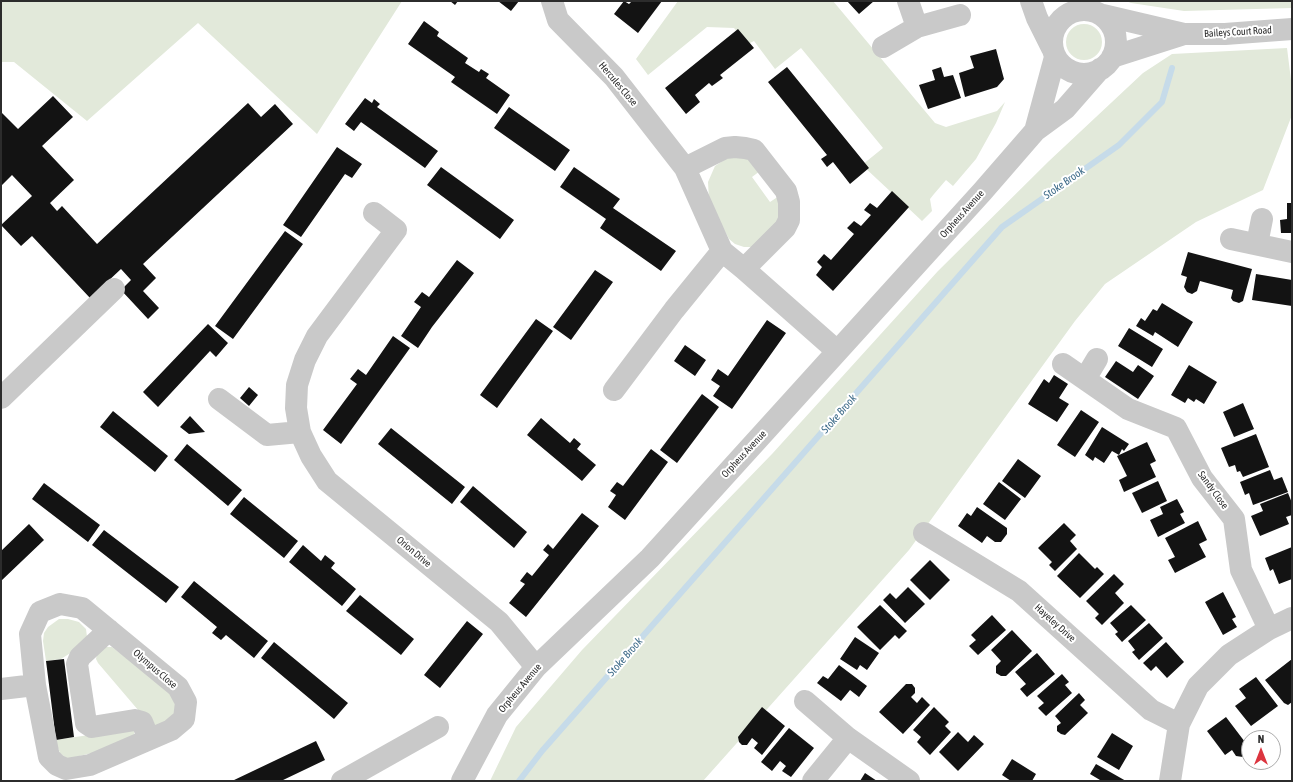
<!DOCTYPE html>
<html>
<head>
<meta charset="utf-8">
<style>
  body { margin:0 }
  #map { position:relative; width:1293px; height:782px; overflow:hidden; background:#fff; font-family:"Asap Condensed",sans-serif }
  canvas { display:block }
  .frame { position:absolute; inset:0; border:2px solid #2c2c2c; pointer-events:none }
  .north { position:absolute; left:1241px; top:730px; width:40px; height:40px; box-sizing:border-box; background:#fff; border:1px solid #ababab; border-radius:50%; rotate:0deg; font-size:11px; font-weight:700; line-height:16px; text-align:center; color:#2c2c2c }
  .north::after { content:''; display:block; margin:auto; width:14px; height:18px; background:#dc353f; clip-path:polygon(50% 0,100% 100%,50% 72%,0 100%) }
</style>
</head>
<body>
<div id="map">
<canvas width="1293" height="782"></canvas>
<div class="frame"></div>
<div class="north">N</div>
</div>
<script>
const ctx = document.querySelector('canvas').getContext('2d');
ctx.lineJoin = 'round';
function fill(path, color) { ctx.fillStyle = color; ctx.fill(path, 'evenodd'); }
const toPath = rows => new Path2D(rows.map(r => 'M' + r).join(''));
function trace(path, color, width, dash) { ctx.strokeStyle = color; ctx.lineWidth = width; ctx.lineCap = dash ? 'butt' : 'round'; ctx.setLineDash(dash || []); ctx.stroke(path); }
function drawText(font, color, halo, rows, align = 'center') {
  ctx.font = font + ' "Asap Condensed",sans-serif'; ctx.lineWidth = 4; ctx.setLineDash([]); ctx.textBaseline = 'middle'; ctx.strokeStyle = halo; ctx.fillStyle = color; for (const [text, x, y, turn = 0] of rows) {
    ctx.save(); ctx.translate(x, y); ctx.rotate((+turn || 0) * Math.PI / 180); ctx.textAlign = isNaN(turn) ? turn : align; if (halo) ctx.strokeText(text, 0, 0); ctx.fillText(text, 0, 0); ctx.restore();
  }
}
fill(toPath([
  [1,1,402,1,317,134,198,23,87,121,14,62,1,62],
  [678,1,833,1,935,123,946,127,997,111,1005,102,996,123,976,159,953,186,946,180,934,194,930,199,932,211,922,221,862,165,883,148,801,48,775,69,754,41,748,44,734,28,707,27,648,75,636,59],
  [1126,1,1292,1,1292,8,1184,11,1131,3],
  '1066 42a18 18 0 1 1 36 0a18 18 0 1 1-36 0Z',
  [1287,48,1292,88,1292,115,1263,190,1196,222,1105,284,1075,321,909,550,703,781,490,781,516,727,582,650,772,454,938,271,1049,161,1143,73,1172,54],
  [735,157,750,158,760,171,752,177,770,202,779,196,782,217,752,247,744,247,735,244,729,239,709,200,708,182,715,166,727,158],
  [59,619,68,619,79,622,86,629,87,637,80,647,61,659,46,661,43,641,44,633,48,627],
  [106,647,112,647,171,692,176,707,175,714,162,728,150,724,98,663,96,659,97,654],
  [135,728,134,736,129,744,67,759,60,753,58,748,56,740]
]), '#e2e9da');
trace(toPath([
  [519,781,542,751,1002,227,1119,145,1162,102,1172,68]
]), '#c6dbe9', 6);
fill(toPath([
  [450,1,458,1,455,5],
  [498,1,519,1,511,11],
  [624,1,629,4,632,1,662,1,638,33,614,14],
  [847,1,874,1,859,14],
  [424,21,439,32,437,36,468,58,465,63,479,72,481,69,489,74,486,78,510,95,497,114,451,82,455,77,408,44],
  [738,29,754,48,720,75,723,78,712,86,709,83,695,95,700,102,686,114,665,88],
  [996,49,1004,79,997,87,965,97,959,73,974,68,970,56],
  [787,67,869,168,850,184,833,162,827,167,821,159,827,155,768,82],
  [941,67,944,77,953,75,961,98,928,109,919,85,935,80,932,70],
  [53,96,73,117,42,146,74,180,50,203,57,211,62,206,97,244,248,103,261,117,275,104,293,124,143,264,156,278,143,291,159,308,148,319,121,290,131,280,121,269,90,298,32,236,21,246,1,225,32,196,12,175,1,186,1,112,18,129],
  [365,98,372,103,374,99,380,104,377,107,438,151,425,168,361,122,354,131,345,124],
  [509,107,570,150,555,171,494,128],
  [337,147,362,164,352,178,345,174,301,237,283,225],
  [441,167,514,220,500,239,427,185],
  [574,167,620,199,613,208,676,251,661,271,600,228,606,219,560,187],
  [892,191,909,207,833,291,816,275,822,267,817,262,824,254,831,260,854,234,847,228,854,221,861,226,871,215,864,210,870,203,877,208],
  [1287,203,1292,203,1292,233,1281,233,1280,220,1287,219],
  [285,231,303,244,233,339,215,326],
  [1188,252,1252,269,1243,301,1239,303,1233,301,1231,298,1233,290,1200,281,1197,291,1192,294,1187,292,1184,287,1187,277,1181,275],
  [457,260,474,273,432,327,418,348,401,336,421,307,414,302,422,292,429,297],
  [595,270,613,282,571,340,553,327],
  [1256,274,1292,280,1292,306,1252,300],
  [1162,303,1193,322,1178,347,1155,332,1153,336,1136,326,1141,318,1145,321,1153,309,1157,311],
  [536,319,553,331,497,408,480,395],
  [767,320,786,333,732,409,713,396,720,386,711,380,718,369,728,376],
  [208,324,228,343,216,357,210,351,158,407,143,392],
  [1129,328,1163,349,1152,367,1118,346],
  [393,336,410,348,341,444,323,430,357,384,350,379,358,369,366,375],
  [685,345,706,360,695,376,674,361],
  [1116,361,1133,372,1138,365,1154,376,1138,399,1105,377],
  [1189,365,1217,382,1204,404,1196,399,1194,402,1188,398,1185,403,1171,395],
  [1054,375,1068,384,1059,398,1069,404,1057,422,1028,404,1044,379,1049,383],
  [249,387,258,395,249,406,240,398],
  [702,394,719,407,677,463,660,450],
  [1243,403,1254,429,1234,437,1223,412],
  [1081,410,1099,422,1075,457,1057,445],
  [113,411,168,456,155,472,100,427],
  [190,416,205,432,189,434,180,427],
  [541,418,570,443,574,438,581,444,577,449,596,465,582,481,527,435],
  [1102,427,1129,444,1124,451,1122,449,1119,455,1112,451,1104,463,1095,457,1093,461,1085,455],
  [391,428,465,487,452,504,378,444],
  [1256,434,1269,467,1243,477,1240,471,1237,472,1235,465,1229,467,1221,448],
  [1147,442,1156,461,1150,464,1156,477,1124,492,1119,480,1127,476,1117,456],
  [187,444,242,490,228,506,174,460],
  [651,449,668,462,625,520,608,507,616,495,610,491,617,482,623,486],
  [1018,459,1041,476,1025,498,1002,481],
  [1270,470,1274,480,1282,477,1288,492,1253,505,1249,493,1245,495,1240,482],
  [1158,481,1167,501,1142,513,1132,493],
  [999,482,1021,499,1005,520,983,504],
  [44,483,100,525,88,542,32,499],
  [473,486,527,532,514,548,460,502],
  [1288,493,1292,503,1292,515,1286,517,1289,524,1260,536,1251,516,1263,511,1260,504],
  [244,497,298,541,284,558,230,514],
  [1177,499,1184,512,1180,514,1185,523,1158,537,1150,520,1163,514,1160,507],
  [977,507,1007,528,1007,534,1001,542,995,542,987,536,982,543,958,526,967,513,971,516],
  [582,513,599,526,526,617,509,603,525,584,520,581,527,572,532,576,549,555,543,550,548,544,553,549],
  [1198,521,1207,540,1199,544,1206,557,1175,573,1168,560,1175,557,1165,538],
  [1064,523,1076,535,1070,541,1077,549,1055,571,1049,565,1052,562,1038,548],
  [29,524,44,540,1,581,1,551],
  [104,530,179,587,166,603,92,545],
  [303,545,321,561,325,555,335,563,331,568,356,589,342,606,289,562],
  [1292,547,1292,579,1279,584,1273,569,1270,571,1265,558],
  [1079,553,1095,569,1097,567,1104,574,1080,598,1057,576],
  [930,560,950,580,930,600,910,580],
  [1114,574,1124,584,1115,593,1124,603,1102,625,1095,618,1099,614,1086,601],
  [194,581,268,641,254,658,226,635,221,640,212,633,217,627,181,597],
  [908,587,925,604,905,623,883,600,890,593,896,599],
  [1223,592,1236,617,1232,619,1237,627,1223,635,1205,602],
  [360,595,414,639,401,655,346,611],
  [880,605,907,631,899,639,895,635,880,650,857,627],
  [1131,605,1146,620,1122,642,1115,634,1118,632,1110,623],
  [992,615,1006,630,978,655,969,646,976,640,971,635],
  [467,621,483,634,440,688,424,675],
  [1149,623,1163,638,1139,660,1132,652,1135,650,1128,641],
  [1012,630,1032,651,1006,676,1001,676,996,673,996,666,1001,661,991,650],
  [855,637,879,653,867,670,860,665,857,670,840,659],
  [274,642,348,703,334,719,261,658],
  [1166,642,1184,662,1167,678,1156,666,1151,671,1143,663],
  [1037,653,1055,674,1027,697,1020,689,1026,684,1015,672],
  [64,659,74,737,56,740,46,661],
  [1292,659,1292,702,1288,705,1284,703,1265,680],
  [839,665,867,686,859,697,850,690,841,701,817,683,823,676,828,679],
  [1062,674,1069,682,1065,685,1072,693,1046,716,1038,708,1044,703,1037,696],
  [1256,677,1278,706,1251,726,1235,706,1246,698,1239,689],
  [906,684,912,684,915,688,915,693,911,697,917,703,922,697,930,705,903,734,879,712],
  [1079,693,1085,700,1080,705,1088,713,1065,735,1061,734,1057,731,1057,726,1061,723,1055,716],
  [762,707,785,726,762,755,754,748,758,743,752,738,747,745,742,745,739,742,738,737],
  [934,707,949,722,945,726,951,732,930,755,917,742,921,737,913,730],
  [1226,717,1248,746,1247,752,1243,757,1236,756,1232,750,1225,755,1207,731],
  [789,728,814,748,791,777,782,771,786,766,780,761,772,771,761,762],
  [958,732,968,742,974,735,984,744,958,771,939,752],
  [1112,733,1133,746,1119,770,1097,757],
  [316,741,325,760,281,781,232,781],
  [1012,759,1036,774,1032,781,1011,781,1002,775],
  [1096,764,1126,781,1099,781,1100,780,1090,774],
  [865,773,877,781,860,781]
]), '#131313');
trace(toPath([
  [552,1,558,20,614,77,685,168,722,251,744,269,837,351],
  [908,1,917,27],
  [1031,1,1037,18,1052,48],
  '1052 42a32 32 0 1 1 64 0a32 32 0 1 1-64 0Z',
  [1103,15,1184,34,1225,34,1292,29],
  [883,47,917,27,960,15],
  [1112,57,1184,34],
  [1035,131,1055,57],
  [685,168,725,148,735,147,745,148,754,150,786,191,789,202,789,220,785,228,744,269],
  [374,213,396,230,317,336,305,360,297,385,296,408,300,432,311,456,327,481,499,622,536,667],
  [1231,239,1292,252],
  [1257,244,1262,219],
  [1063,364,1128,409,1176,428,1202,478,1234,519,1241,570,1269,629],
  [1085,379,1097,359],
  [614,390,674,310,722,251],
  [1,398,114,289],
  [219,399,267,435,300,432],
  [924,533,1019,591,1151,710,1179,724],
  [60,604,82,608,178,687,186,702,184,719,171,730,90,765,66,769,57,765,49,757,35,685,30,634,40,612,60,604],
  [109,630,80,657,77,664,86,723,92,727,135,720,142,722,149,739],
  [1,689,35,685],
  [805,701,848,738,909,781],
  [342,781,438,727],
  [462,781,497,715,536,667,650,558,982,192,1035,131,1065,109,1100,69],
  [813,781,848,738],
  [1170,781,1179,724,1198,686,1229,655,1269,629,1292,618]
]), '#c9c9c9', 22);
drawText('10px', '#2c2c2c', '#fff', [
  ["Baileys Court Road",1238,32,-3],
  ["Hercules Close",618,84,50],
  ["Orpheus Avenue",962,214,-48],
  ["Orpheus Avenue",744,454,-47],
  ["Sandy Close",1213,490,54],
  ["Orion Drive",414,552,40],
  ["Hayeley Drive",1055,623,42],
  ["Olympus Close",155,669,41],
  ["Orpheus Avenue",520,688,-50]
]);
drawText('italic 11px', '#3e6b89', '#fff', [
  ["Stoke Brook",1064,183,-35],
  ["Stoke Brook",839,414,-49],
  ["Stoke Brook",625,657,-49]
]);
</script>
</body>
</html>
